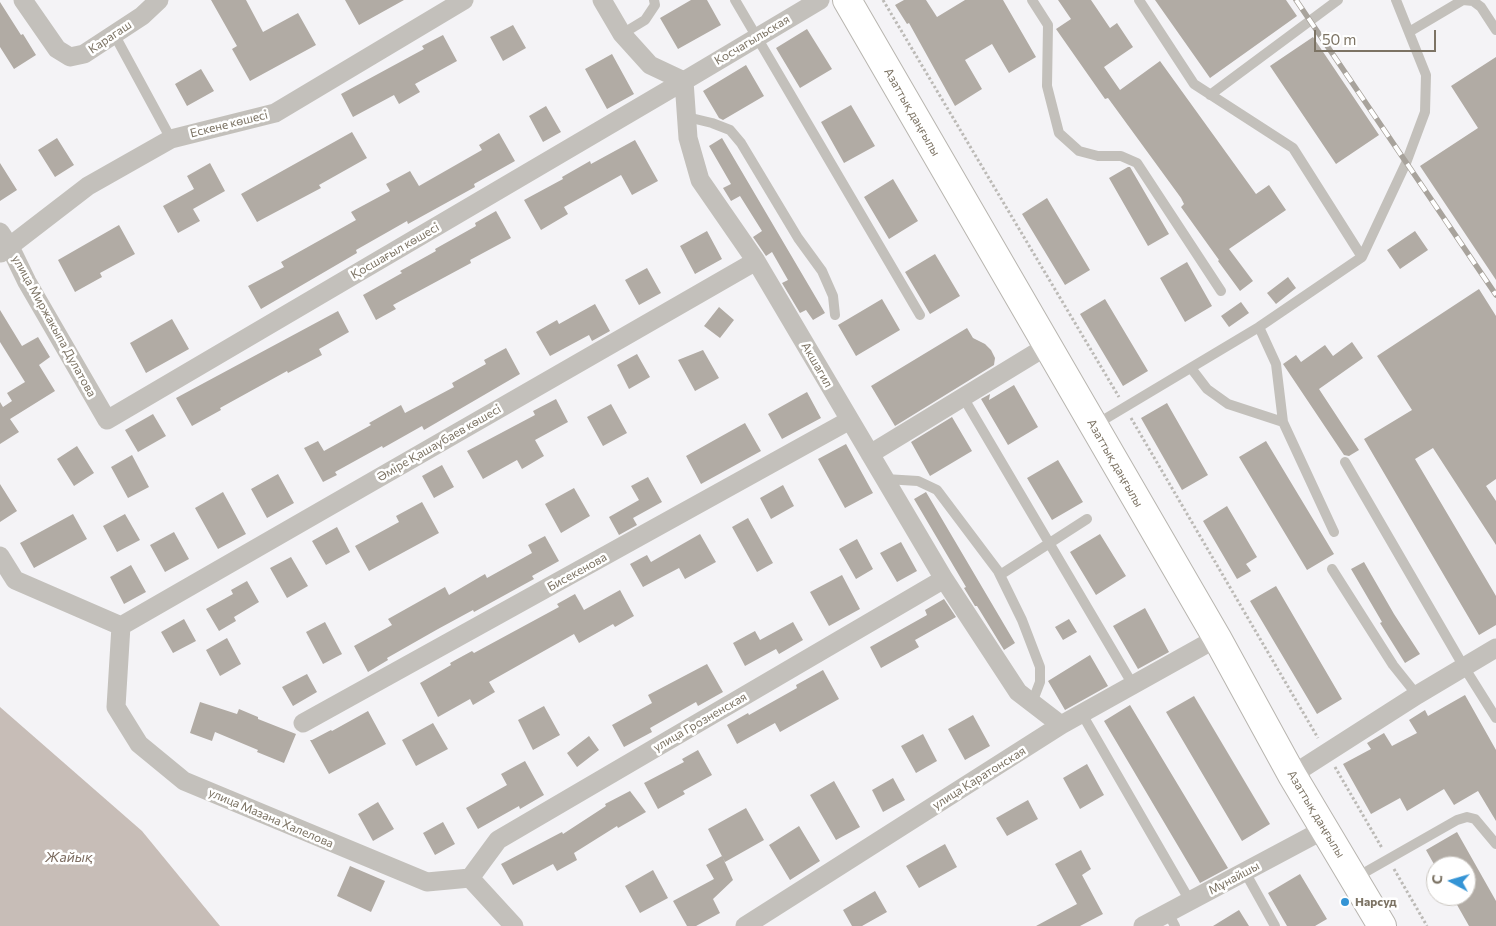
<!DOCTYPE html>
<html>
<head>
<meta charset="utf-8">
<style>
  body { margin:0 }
  #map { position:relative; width:1496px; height:926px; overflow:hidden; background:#f4f3f6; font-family:Commissioner,sans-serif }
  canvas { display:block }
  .north { position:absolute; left:1426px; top:856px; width:50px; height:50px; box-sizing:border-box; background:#fff; border:1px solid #cbc7c1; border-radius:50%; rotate:276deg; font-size:14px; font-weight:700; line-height:20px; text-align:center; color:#7c7364 }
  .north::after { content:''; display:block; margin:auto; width:18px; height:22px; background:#3494d5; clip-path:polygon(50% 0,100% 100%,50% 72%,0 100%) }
  .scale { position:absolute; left:1314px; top:30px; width:122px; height:22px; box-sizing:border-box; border:2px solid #7c7364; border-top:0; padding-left:6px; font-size:15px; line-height:18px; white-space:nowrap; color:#7c7364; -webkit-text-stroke:4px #fff; paint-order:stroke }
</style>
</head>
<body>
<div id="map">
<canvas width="1496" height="926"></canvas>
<div class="north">С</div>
<div class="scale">50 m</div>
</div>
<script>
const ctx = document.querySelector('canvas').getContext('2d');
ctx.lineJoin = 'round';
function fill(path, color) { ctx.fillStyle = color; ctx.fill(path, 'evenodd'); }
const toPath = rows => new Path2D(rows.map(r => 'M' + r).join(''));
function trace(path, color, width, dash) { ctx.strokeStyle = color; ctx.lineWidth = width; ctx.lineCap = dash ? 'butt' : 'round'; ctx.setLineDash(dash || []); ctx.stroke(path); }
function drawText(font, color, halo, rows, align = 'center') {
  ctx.font = font + ' Commissioner,sans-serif'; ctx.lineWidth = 5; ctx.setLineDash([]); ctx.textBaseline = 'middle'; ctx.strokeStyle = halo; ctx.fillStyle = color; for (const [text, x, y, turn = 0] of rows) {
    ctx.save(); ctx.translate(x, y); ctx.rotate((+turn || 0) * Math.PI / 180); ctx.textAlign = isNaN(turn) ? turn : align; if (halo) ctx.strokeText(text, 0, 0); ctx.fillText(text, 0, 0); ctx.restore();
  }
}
fill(toPath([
  [0,707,142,831,220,926,0,926]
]), '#c7bdb7');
fill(toPath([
  [211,0,246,0,263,32,298,13,316,45,250,81,232,49,237,46],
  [345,0,404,0,359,25],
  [691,0,707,0,721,25,678,49,660,18],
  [904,0,926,0,937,17,965,0,1003,0,1036,57,1009,73,992,44,965,60,982,89,955,106,909,23,907,24,895,5],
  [1058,0,1091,0,1110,28,1117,23,1133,47,1104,67,1120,90,1160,61,1256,194,1269,185,1286,210,1229,249,1253,281,1240,291,1218,261,1219,260,1181,207,1184,204,1181,198,1108,98,1105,99,1056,29,1071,19],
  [1155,0,1286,0,1297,16,1210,78],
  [0,2,21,35,23,34,36,55,14,69,0,47],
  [513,25,526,48,503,61,490,37],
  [807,29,832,69,800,88,776,48],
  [443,35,457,61,415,84,420,92,399,104,394,95,353,117,341,94,424,49,422,46],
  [1313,37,1379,135,1336,164,1270,66],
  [612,54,634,94,607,109,585,69],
  [1496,57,1496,280,1420,166,1478,128,1451,86],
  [746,65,764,96,723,120,719,118,703,91],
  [201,69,214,91,187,106,175,84],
  [851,105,875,146,844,163,821,122],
  [546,106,561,132,543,142,529,116],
  [352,132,367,158,319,185,321,188,257,222,241,194],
  [499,133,515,161,474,184,475,187,408,224,407,221,356,250,357,253,261,309,248,286,284,267,281,262,356,220,351,212,390,191,386,184,410,171,419,186,482,150,479,145],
  [57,138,74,165,55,177,38,150],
  [722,138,825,313,813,320,806,310,800,313,782,283,788,280,772,252,766,256,753,237,762,231,740,196,731,201,723,188,731,184,709,146],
  [635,140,658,181,632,195,621,175,564,207,568,214,541,230,524,200,563,179,562,177,590,161,591,164],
  [0,163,17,190,0,201],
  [210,163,225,191,193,209,200,221,178,233,163,206,194,189,187,176],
  [1128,167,1130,167,1169,234,1148,246,1109,178],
  [893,179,918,221,889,239,864,197],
  [1047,198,1090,270,1065,285,1022,214],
  [496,211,511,238,470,260,471,263,393,305,396,309,376,320,363,295,402,273,400,271,436,251,435,249,476,226,475,223],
  [119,225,135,254,100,273,102,277,75,292,58,260],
  [707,231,722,259,695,274,680,246],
  [1415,231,1428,250,1400,269,1387,250],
  [935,254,960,296,930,314,905,272],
  [1187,262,1212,306,1185,322,1160,278],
  [647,268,661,293,639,305,625,280],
  [1288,277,1296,288,1276,304,1267,293],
  [1479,289,1496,316,1496,479,1486,486,1496,501,1496,545,1433,448,1415,459,1496,596,1496,625,1479,635,1364,439,1412,410,1377,356],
  [882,299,900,330,856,356,838,325],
  [1105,299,1148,371,1123,386,1080,314],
  [1241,302,1249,313,1229,327,1221,316],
  [595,304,610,331,592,341,589,335,550,356,536,332,557,320,559,324],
  [719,307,734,320,720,338,704,326],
  [0,310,22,346,38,337,50,357,39,365,55,391,10,419,19,432,0,444,0,402,3,407,12,401,7,393,25,382,0,342],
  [338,311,349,332,319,349,322,355,288,373,287,371,220,408,221,410,192,426,176,398],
  [172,319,189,349,146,373,130,343],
  [967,328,973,338,985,344,991,350,995,358,994,365,895,426,871,386],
  [1352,342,1363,358,1319,389,1359,450,1349,456,1344,455,1283,364,1296,355,1301,362,1325,345,1333,356],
  [506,348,520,374,424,430,422,426,383,448,382,446,335,472,337,475,323,482,304,448,318,441,324,451,371,425,369,423,401,405,405,413,454,387,452,383,486,364,484,360],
  [703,350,719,378,695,391,678,360],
  [637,354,650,377,629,389,617,365],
  [1014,385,1038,427,1008,445,981,399,990,394,989,400],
  [807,392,821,418,782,439,768,414],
  [556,399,568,422,535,440,544,456,522,469,517,460,483,479,467,451,535,415,533,411],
  [1167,403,1208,475,1182,490,1141,418],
  [611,404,627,433,603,446,587,417],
  [153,414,166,436,138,452,125,430],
  [952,417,972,451,930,476,911,442],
  [745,423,761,451,701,484,686,456],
  [1266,441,1334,554,1307,570,1239,457],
  [846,444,873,493,845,508,818,459],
  [77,446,94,473,74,486,57,459],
  [132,455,149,487,128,498,111,467],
  [1058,460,1083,502,1052,520,1027,478],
  [442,465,454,487,434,498,422,476],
  [278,474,294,503,267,518,251,489],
  [648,477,662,502,633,518,637,525,619,535,609,517,639,500,631,486],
  [0,484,17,511,0,522],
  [783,485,794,506,771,519,760,498],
  [574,488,590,516,561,533,545,504],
  [223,492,246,534,218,549,195,508],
  [926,492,1015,643,1004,650,977,606,975,606,964,588,966,587,914,499],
  [422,502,439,533,369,571,355,546,399,522,396,516],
  [1227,506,1257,557,1246,564,1251,571,1237,579,1203,521],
  [73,514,87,539,34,568,20,543],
  [125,514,140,540,117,552,103,526],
  [748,518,773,563,757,572,732,527],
  [337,527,350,552,326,565,312,541],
  [174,532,189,559,165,572,150,545],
  [700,534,716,562,685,579,679,568,643,587,630,564,647,555,651,562],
  [1100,534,1126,576,1096,595,1070,552],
  [545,536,559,561,532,576,534,579,474,612,473,610,438,629,387,658,388,660,368,672,354,646,392,625,388,619,445,587,449,595,485,574,487,578,532,553,528,545],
  [857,539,873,569,856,579,839,549],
  [901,542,917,571,897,582,880,553],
  [291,557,308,586,287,598,270,568],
  [1364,562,1394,614,1420,654,1405,663,1380,623,1382,622,1351,569],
  [131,565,146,592,124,604,110,577],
  [842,575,860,609,829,626,810,592],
  [247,581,259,602,234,617,236,621,219,631,206,609,233,594,231,590],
  [1276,586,1342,699,1317,714,1250,601],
  [620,590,634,616,615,627,613,624,579,643,574,634,489,682,495,692,473,705,470,699,438,717,420,683,451,665,450,663,472,651,474,653,559,607,557,604,575,594,584,610],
  [944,599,956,617,915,640,919,647,881,668,870,647,927,615,925,610],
  [1145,608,1169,652,1138,669,1113,626],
  [184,619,196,641,173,653,161,632],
  [1069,619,1077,632,1063,640,1055,627],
  [325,622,342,654,323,664,306,632],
  [793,622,803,640,779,654,776,649,745,666,733,643,755,631,760,640],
  [227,638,241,664,220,676,206,650],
  [1090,655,1108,686,1065,710,1048,681],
  [707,664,723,692,698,706,696,702,650,728,652,732,624,747,612,725,652,703,648,695],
  [823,670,839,699,780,732,775,723,737,744,727,725,748,713,749,715,797,688,796,685],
  [307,674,317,692,293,706,282,687],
  [1465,695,1496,750,1496,821,1478,791,1454,805,1444,789,1407,811,1400,798,1371,814,1343,764,1371,749,1367,743,1384,733,1392,746,1417,733,1409,720,1425,710,1428,716],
  [1194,696,1270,824,1242,841,1166,712],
  [200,702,237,714,239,709,258,717,258,719,296,734,284,763,257,752,258,750,215,732,212,741,190,733],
  [1130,705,1228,868,1200,883,1104,721],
  [544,706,560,735,533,750,518,720],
  [368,711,386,744,329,774,310,740,312,740,331,730,332,731],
  [973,715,990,746,965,760,948,729],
  [433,723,448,749,416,766,402,740],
  [923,734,937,761,916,773,901,746],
  [589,736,599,750,577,767,567,753],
  [698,750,712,775,683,791,685,794,658,809,644,783,684,762,682,759],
  [525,761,544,795,520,809,519,806,478,829,466,808,507,785,501,774],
  [1087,764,1104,795,1080,809,1063,778],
  [893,778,905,800,883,812,872,790],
  [834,781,860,827,836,840,810,795],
  [630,791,646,812,618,828,617,826,574,853,577,860,557,871,553,864,513,885,501,864,562,832,563,834,606,806,605,804],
  [1028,800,1038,819,1007,836,996,818],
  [378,802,394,829,373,841,358,814],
  [746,808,764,840,725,862,708,829],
  [443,822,455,844,435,855,423,833],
  [799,826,820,861,790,880,769,845],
  [1457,832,1496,901,1496,926,1469,926,1452,896,1466,896,1466,866,1435,866,1426,850],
  [945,844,957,867,919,888,906,866],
  [1081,850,1091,869,1082,875,1103,914,1080,926,1036,926,1077,904,1055,864],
  [722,856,733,880,713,899,720,913,696,926,687,926,673,901,714,879,706,865],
  [350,866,385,881,371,912,337,896],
  [653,870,668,898,640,913,625,886],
  [1300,874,1327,919,1315,926,1287,926,1268,893],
  [875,891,887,912,862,926,852,926,843,910],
  [1239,910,1249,926,1213,926]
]), '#b1aba4');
const primary = toPath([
  [847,0,1217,638,1292,775,1382,926]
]);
trace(primary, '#b8b5af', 30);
trace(toPath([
  [883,0,1119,397],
  [1131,418,1318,738],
  [1335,767,1382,848],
  [1394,869,1427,926]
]), '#bcbab6', 3, [2.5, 2.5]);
trace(toPath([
  [735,0,920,315],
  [1032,0,1048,25,1047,86,1059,133,1079,151,1098,156,1121,156,1137,163,1221,291],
  [1409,32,1463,0,1473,1,1481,7,1496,30],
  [114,34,171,139],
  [622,34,645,20,655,5,654,0],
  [1210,95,1338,0],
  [687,117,712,123,730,130,741,143,798,238,822,271,833,296,835,315],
  [1362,257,1406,163,1425,112,1426,75,1396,0],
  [1259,327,1276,364,1283,422,1334,532],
  [1191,368,1207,389,1228,404,1283,422],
  [963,397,1133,685],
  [1095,425,1259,327,1362,257,1293,148,1194,84,1139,0],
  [1345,462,1464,667,1496,718],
  [885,479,918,481,937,490,998,571,1022,620,1040,667,1040,682,1032,703],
  [1332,569,1393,665,1417,695],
  [1000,575,1087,519],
  [1082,714,1190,901],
  [1245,872,1275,926],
  [1355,878,1457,820,1467,817,1475,819,1496,844],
  [1168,913,1175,926]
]), '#c3c0bb', 10);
trace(toPath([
  [23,0,57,49,70,57,84,54,142,16,159,0],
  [602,0,622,34,650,65,684,81,688,138,700,180,756,261,944,579,1018,692,1061,725],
  [0,232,10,247,27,282,107,420,684,81,820,0],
  [1,253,88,186,171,139,275,113,464,0],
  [870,454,1047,346],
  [0,556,15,580,121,626],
  [121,626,756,261],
  [121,626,116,707,139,744,184,781,427,882,470,878,514,926],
  [303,723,850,420],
  [1292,775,1417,695,1496,648],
  [470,878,498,840,944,579],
  [745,926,1061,725,1217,638],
  [1143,926,1325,829]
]), '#c3c0bb', 19);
trace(primary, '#fff', 28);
const rail = toPath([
  [1296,0,1496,295]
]);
trace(rail, '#a8a39c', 5.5);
trace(rail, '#fff', 4, [11]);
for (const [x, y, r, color] of [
  [1345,902,5,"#3494d5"]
]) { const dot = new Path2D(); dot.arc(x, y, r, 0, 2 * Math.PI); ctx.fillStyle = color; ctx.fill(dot); trace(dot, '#fff', 2); }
drawText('12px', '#7c7364', '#fff', [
  ["Карагаш",110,37,-34],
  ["Косчагыльская",752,40,-31],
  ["Азаттық даңғылы",912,112,60],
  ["Ескене көшесі",229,124,-14],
  ["Қосшағыл көшесі",395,251,-30],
  ["улица Миржакыпа Дулатова",54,326,61],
  ["Акшагил",817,365,60],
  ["Әміре Қашаубаев көшесі",439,443,-30],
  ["Азаттық даңғылы",1115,463,60],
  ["Бисекенова",577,572,-29],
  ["улица Грозненская",700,722,-30],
  ["улица Каратонская",979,778,-32],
  ["Азаттық даңғылы",1316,814,59],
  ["улица Мазана Халелова",271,818,23],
  ["Мұнайшы",1234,878,-28]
]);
drawText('bold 12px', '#7c7364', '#fff', [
  ["Нарсуд",1355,902]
], 'left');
drawText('italic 14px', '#7f6f63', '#fff', [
  ["Жайық",69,857]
]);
</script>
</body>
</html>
